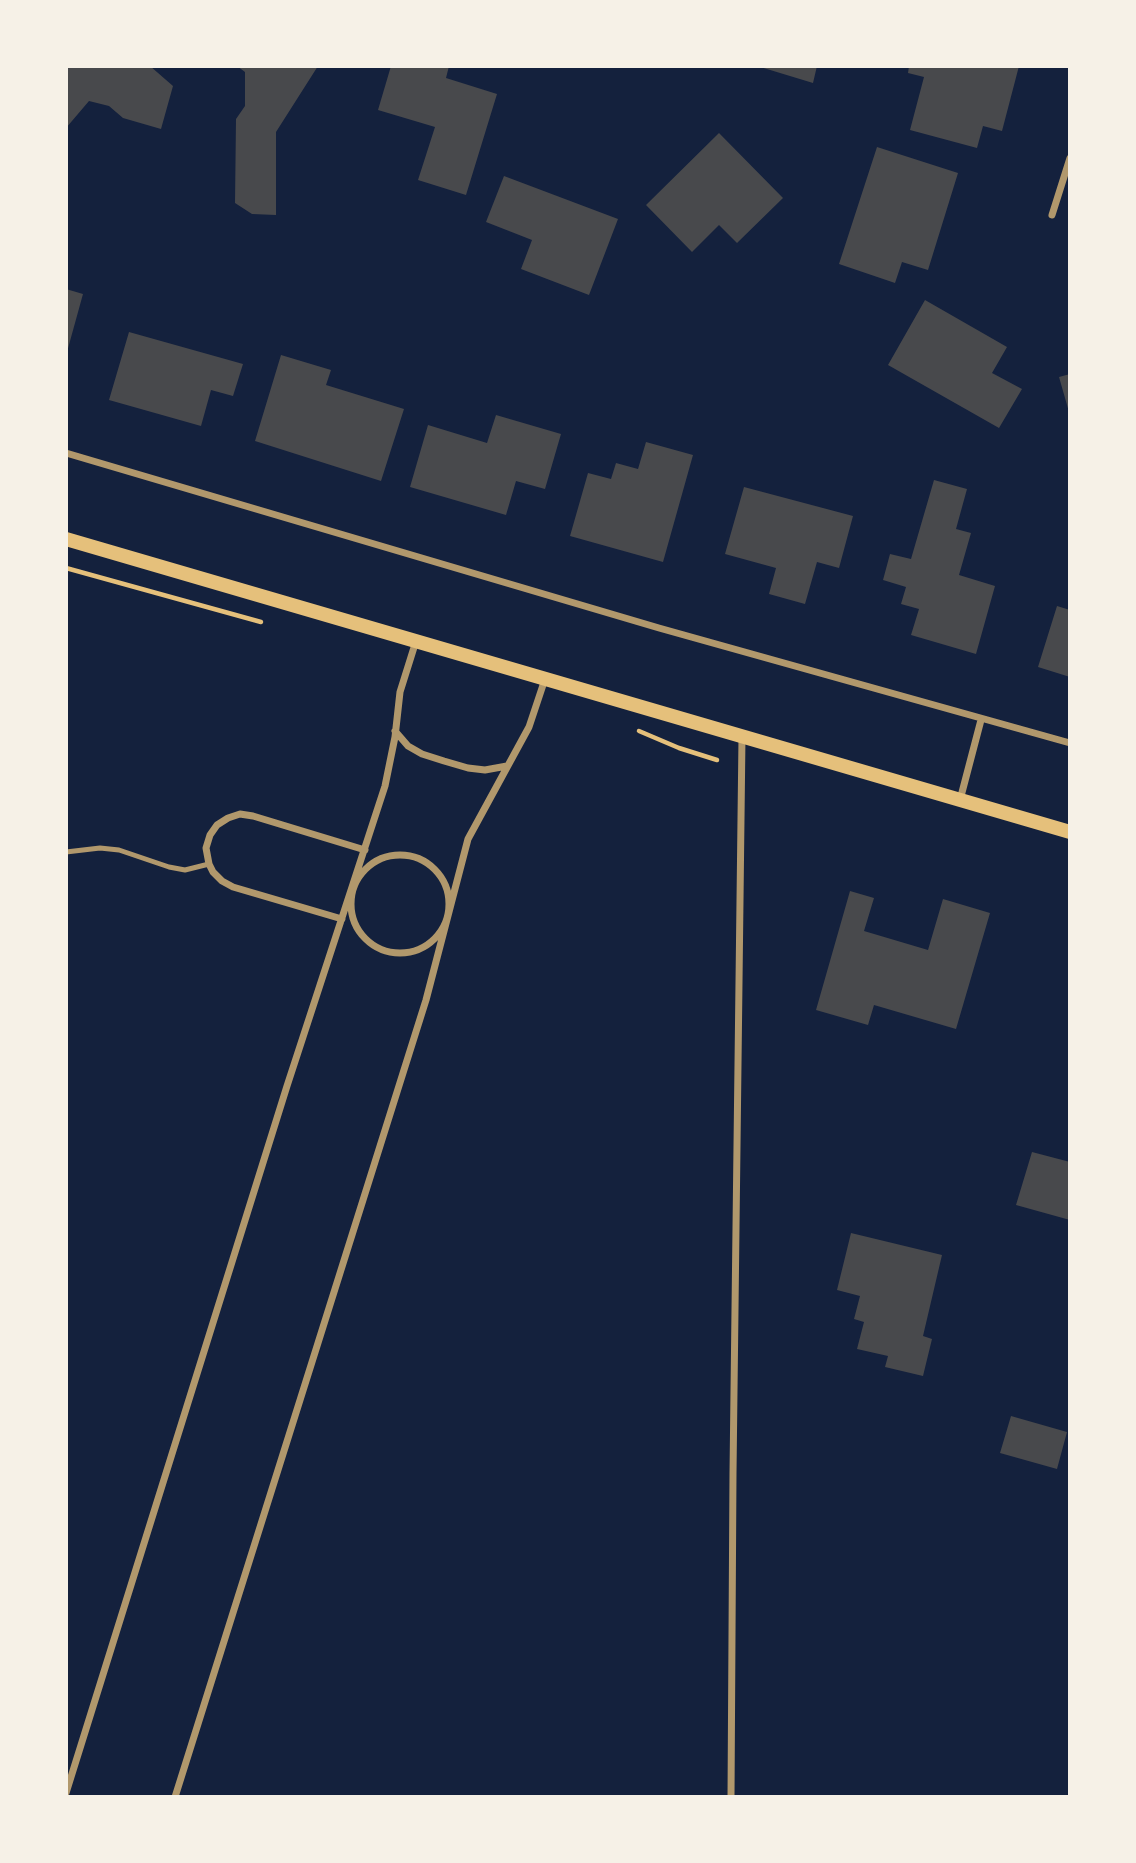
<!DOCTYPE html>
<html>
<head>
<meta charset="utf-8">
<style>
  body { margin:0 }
  #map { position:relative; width:1136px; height:1863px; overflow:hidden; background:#14213d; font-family:Arial,sans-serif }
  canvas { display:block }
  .frame { position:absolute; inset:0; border:68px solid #f6f1e7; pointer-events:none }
</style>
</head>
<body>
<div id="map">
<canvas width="1136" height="1863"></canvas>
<div class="frame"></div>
</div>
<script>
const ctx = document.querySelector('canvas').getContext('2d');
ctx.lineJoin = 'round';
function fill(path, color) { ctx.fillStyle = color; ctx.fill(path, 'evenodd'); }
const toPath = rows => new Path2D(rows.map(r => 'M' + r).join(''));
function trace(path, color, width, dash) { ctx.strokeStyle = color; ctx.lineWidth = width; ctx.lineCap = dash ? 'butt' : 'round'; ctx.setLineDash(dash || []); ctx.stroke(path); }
fill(toPath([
  [66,66,150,66,173,86,161,129,123,118,109,106,89,101,66,128],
  [237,66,318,66,276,132,276,215,252,214,235,203,236,119,245,106,245,72],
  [391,66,449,66,446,78,497,94,466,195,418,180,435,127,378,110],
  [757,66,817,66,813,83],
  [909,66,1019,66,1002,131,983,126,977,148,910,130,924,77,908,73],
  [719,133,783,198,737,243,719,225,692,252,646,205],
  [877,147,958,173,928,270,902,262,895,283,839,264],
  [504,176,618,219,589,295,521,269,532,240,486,222],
  [66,289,83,294,67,352,66,352],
  [925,300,1007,347,992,373,1022,389,999,428,888,365],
  [129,332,243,364,233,396,211,390,201,426,109,400],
  [281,355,331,370,326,385,404,409,381,481,255,441],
  [1070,374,1070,412,1069,412,1059,377],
  [496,415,561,434,545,489,516,481,506,515,410,487,428,425,487,443],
  [646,442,693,455,663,562,570,536,588,473,611,479,616,463,638,469],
  [934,480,967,489,956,529,971,533,959,575,995,586,976,654,911,635,919,609,901,604,906,587,883,580,890,554,911,559],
  [744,487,853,516,839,568,817,562,805,604,769,594,776,568,725,554],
  [1057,606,1070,610,1070,677,1038,667],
  [850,891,874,898,864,931,928,950,943,899,990,913,956,1029,874,1005,868,1025,816,1010],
  [1032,1152,1070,1162,1070,1220,1016,1205],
  [851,1233,942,1255,923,1336,932,1339,923,1376,885,1367,888,1356,857,1349,864,1322,854,1319,860,1296,837,1290],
  [1011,1416,1067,1432,1057,1469,1000,1453]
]), '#48494c');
trace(toPath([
  [66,568,261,622],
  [639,731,679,748,717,760]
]), '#e5c07b', 4.5);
trace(toPath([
  [66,852,100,848,119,850,169,867,185,870,209,864]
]), '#b1986c', 5);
trace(toPath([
  [1052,215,1070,158],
  [66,453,659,628,1070,743],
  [395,731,408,746,422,754,444,761,468,768,485,770,507,766],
  [960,800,981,720],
  '351 904a49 49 0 1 1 98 0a49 49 0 1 1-98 0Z',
  [342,919,233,887,222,881,213,872,209,864,206,848,210,835,217,825,228,818,240,814,253,816,365,850],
  [66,1793,287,1086,385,786,395,737,400,692,416,641],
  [175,1797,426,1000,468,839,529,727,545,679],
  [731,1797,733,1473,742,737]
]), '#b1986c', 7);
trace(toPath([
  [66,539,1070,832]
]), '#e5c07b', 14);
</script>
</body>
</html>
